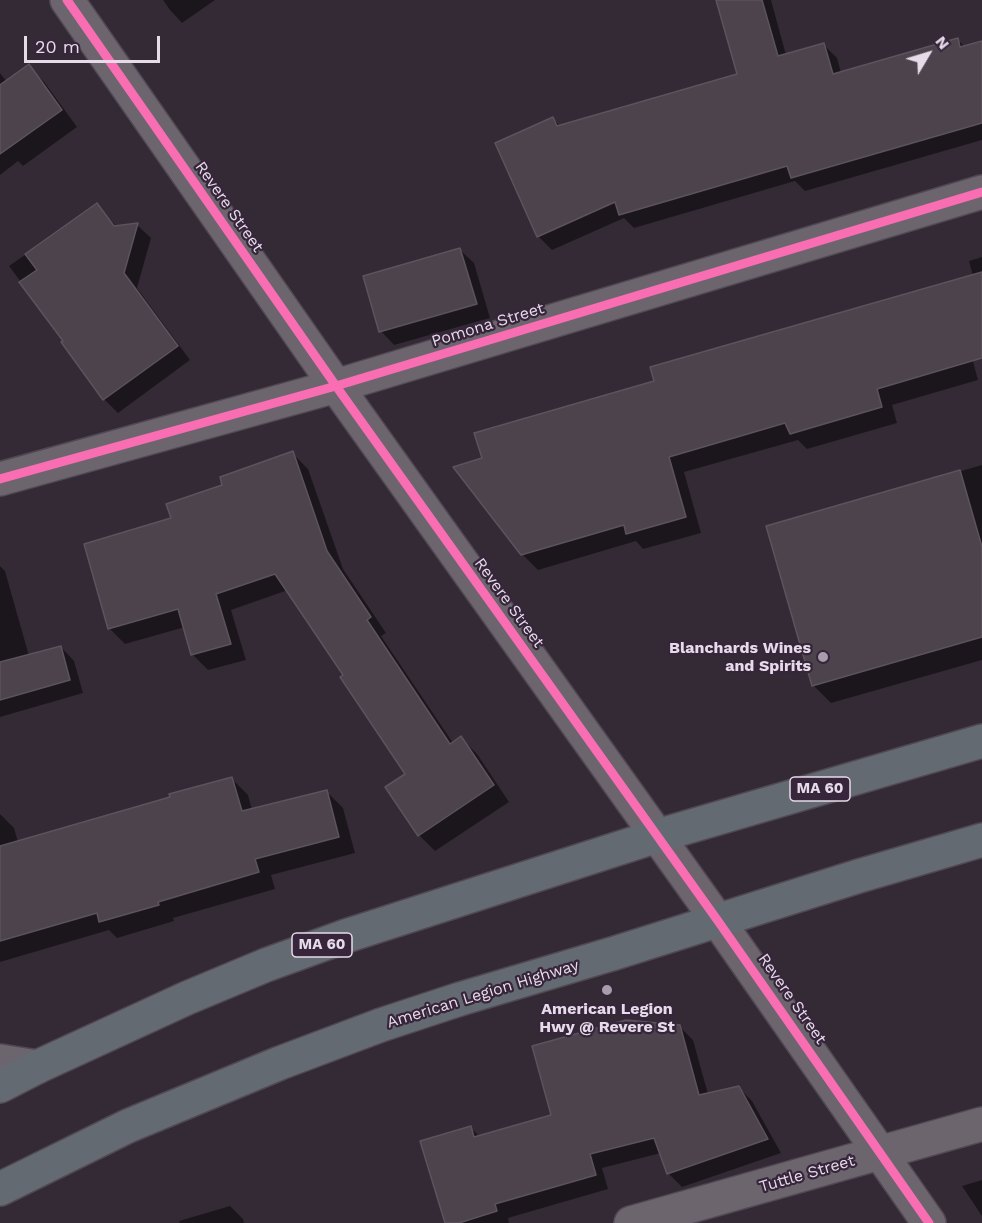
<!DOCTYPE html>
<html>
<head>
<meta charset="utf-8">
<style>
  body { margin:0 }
  #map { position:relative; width:982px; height:1223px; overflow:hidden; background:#342a36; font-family:"Work Sans",sans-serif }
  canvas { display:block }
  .north { position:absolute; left:898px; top:24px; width:60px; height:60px; -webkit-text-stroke:4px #37253b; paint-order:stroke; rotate:52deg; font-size:16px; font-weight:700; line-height:24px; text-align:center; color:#e6dbe9 }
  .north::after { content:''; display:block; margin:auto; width:21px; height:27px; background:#e6dbe9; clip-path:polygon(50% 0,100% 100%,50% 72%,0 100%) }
  .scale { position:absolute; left:24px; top:36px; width:136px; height:27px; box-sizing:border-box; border:3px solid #e6dbe9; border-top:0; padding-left:8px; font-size:18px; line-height:21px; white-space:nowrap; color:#e6dbe9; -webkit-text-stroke:4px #37253b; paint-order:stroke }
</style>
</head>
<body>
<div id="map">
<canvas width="982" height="1223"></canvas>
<div class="north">N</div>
<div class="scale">20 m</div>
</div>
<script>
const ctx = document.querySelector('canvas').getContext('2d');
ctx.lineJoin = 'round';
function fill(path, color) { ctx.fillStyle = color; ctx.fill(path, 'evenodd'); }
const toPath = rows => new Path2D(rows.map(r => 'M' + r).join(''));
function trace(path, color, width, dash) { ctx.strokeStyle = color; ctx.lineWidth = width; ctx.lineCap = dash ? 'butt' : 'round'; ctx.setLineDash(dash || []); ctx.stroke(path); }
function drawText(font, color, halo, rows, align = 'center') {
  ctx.font = font + ' "Work Sans",sans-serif'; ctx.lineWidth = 4.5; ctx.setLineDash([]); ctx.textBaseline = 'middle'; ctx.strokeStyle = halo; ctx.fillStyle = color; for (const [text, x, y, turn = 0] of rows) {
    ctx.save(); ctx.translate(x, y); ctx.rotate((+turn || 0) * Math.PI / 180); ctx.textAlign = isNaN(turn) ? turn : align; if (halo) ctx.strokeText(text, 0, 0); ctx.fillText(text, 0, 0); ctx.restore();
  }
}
fill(toPath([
  [163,0,215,0,182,23,170,10],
  [718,0,771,0,786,55,823,44,837,58,841,73,957,39,965,47,982,42,982,140,805,191,795,181,634,228,624,218,552,250,538,236,497,144,553,119,560,126,739,75],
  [28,66,45,83,77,127,23,166,18,161,0,175,0,73,7,82],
  [97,205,117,227,137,225,151,238,137,288,190,360,118,413,104,399,63,343,65,341,9,266],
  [460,250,474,263,490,318,394,345,381,331],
  [982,257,982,347,970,350,978,380,892,405,897,423,807,449,798,440,684,472,701,533,643,549,636,541,538,570,522,554,484,459,656,382,973,276,969,261],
  [292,453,308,469,343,569,386,633,381,636,453,743,461,738,477,754,509,802,435,851,419,835,407,774,288,590,231,610,246,660,208,670,192,654,185,627,125,644,109,628,173,519,224,486],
  [982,465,982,660,831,703,813,685,768,527],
  [0,566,5,571,29,656,61,647,74,661,83,693,0,717],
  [231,778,248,795,252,810,327,792,343,808,355,853,271,875,275,889,173,918,174,921,117,938,109,930,0,962,0,814,14,828,18,842,172,798],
  [679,1026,693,1040,708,1094,738,1087,752,1101,781,1153,682,1187,669,1174,661,1153,602,1168,608,1189,508,1218,509,1223,447,1223,471,1128,480,1137,553,1116],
  [982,1180,982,1216,962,1186],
  [230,1206,243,1219,244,1223,180,1223,179,1221]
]), '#0007');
const building = toPath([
  [716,0,762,0,778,56,824,43,833,74,958,38,960,47,982,41,982,123,791,178,787,166,619,215,615,202,537,237,495,143,553,117,557,126,737,74,716,0],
  [29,64,62,110,0,154,0,85,29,64],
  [97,203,114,226,138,223,124,273,178,346,103,400,61,342,63,341,19,282,37,270,25,254,97,203],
  [460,248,477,304,379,332,363,276,460,248],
  [982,272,982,358,877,389,882,407,790,434,785,423,669,457,686,517,626,534,624,525,521,555,453,467,482,458,474,433,654,381,650,367,982,272],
  [293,451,327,551,371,617,367,620,450,744,461,736,494,785,418,836,385,787,405,774,340,677,343,675,275,574,216,594,231,644,191,655,178,609,108,629,84,544,171,518,166,504,222,485,220,477,293,451],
  [960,470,982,547,982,637,812,686,766,526,960,470],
  [61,646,70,680,0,700,0,662,61,646],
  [232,777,242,811,327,790,339,837,255,859,259,872,158,902,159,905,99,922,97,913,0,941,0,846,170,797,169,794,232,777],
  [626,1020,680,1025,699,1095,739,1086,768,1139,667,1174,654,1138,590,1154,596,1175,495,1204,497,1211,459,1223,445,1223,420,1141,471,1126,474,1137,551,1115,532,1046,626,1020]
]);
fill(building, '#4c434d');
trace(building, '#5c535e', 1.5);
const street = toPath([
  [0,479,336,386,982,192],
  [0,1061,37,1067],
  [631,1223,982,1124]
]);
const secondary = toPath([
  [67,0,336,386,718,921,929,1223]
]);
const highway = toPath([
  [0,1086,37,1067,187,998,266,965,346,936,657,836,982,741],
  [0,1189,128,1126,280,1063,381,1025,460,999,615,953,859,876,982,840]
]);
trace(street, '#504852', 36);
trace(secondary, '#504852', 36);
trace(highway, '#504852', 36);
trace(street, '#6c656e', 33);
trace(secondary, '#6c656e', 33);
trace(highway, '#646a71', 33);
trace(toPath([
  [67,0,336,386,718,921,929,1223],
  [0,479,336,386,982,192]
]), '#f96db3', 9);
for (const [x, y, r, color] of [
  [823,657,6,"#a89daa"],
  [607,990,6,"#a89daa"]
]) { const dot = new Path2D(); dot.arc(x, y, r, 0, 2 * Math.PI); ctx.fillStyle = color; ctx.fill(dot); trace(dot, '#37253b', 2); }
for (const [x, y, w] of [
  [820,789,60],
  [322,945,60]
]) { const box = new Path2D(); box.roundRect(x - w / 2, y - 12, w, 24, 4.5); ctx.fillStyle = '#37253b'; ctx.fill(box); trace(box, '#e6dbe9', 1.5); }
drawText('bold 15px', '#e6dbe9', null, [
  ["MA 60",820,789],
  ["MA 60",322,945]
]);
drawText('16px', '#e6dbe9', '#37253b', [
  ["Revere Street",229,207,55],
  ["Pomona Street",488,325,-17],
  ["Revere Street",509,603,54],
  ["American Legion Highway",483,994,-17],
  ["Revere Street",792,999,55],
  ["Tuttle Street",807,1174,-16]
]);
drawText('bold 16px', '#e6dbe9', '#37253b', [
  ["Blanchards Wines",811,648],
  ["and Spirits",811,666],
  ["American Legion",607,1009,"center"],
  ["Hwy @ Revere St",607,1027,"center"]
], 'right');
</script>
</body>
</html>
